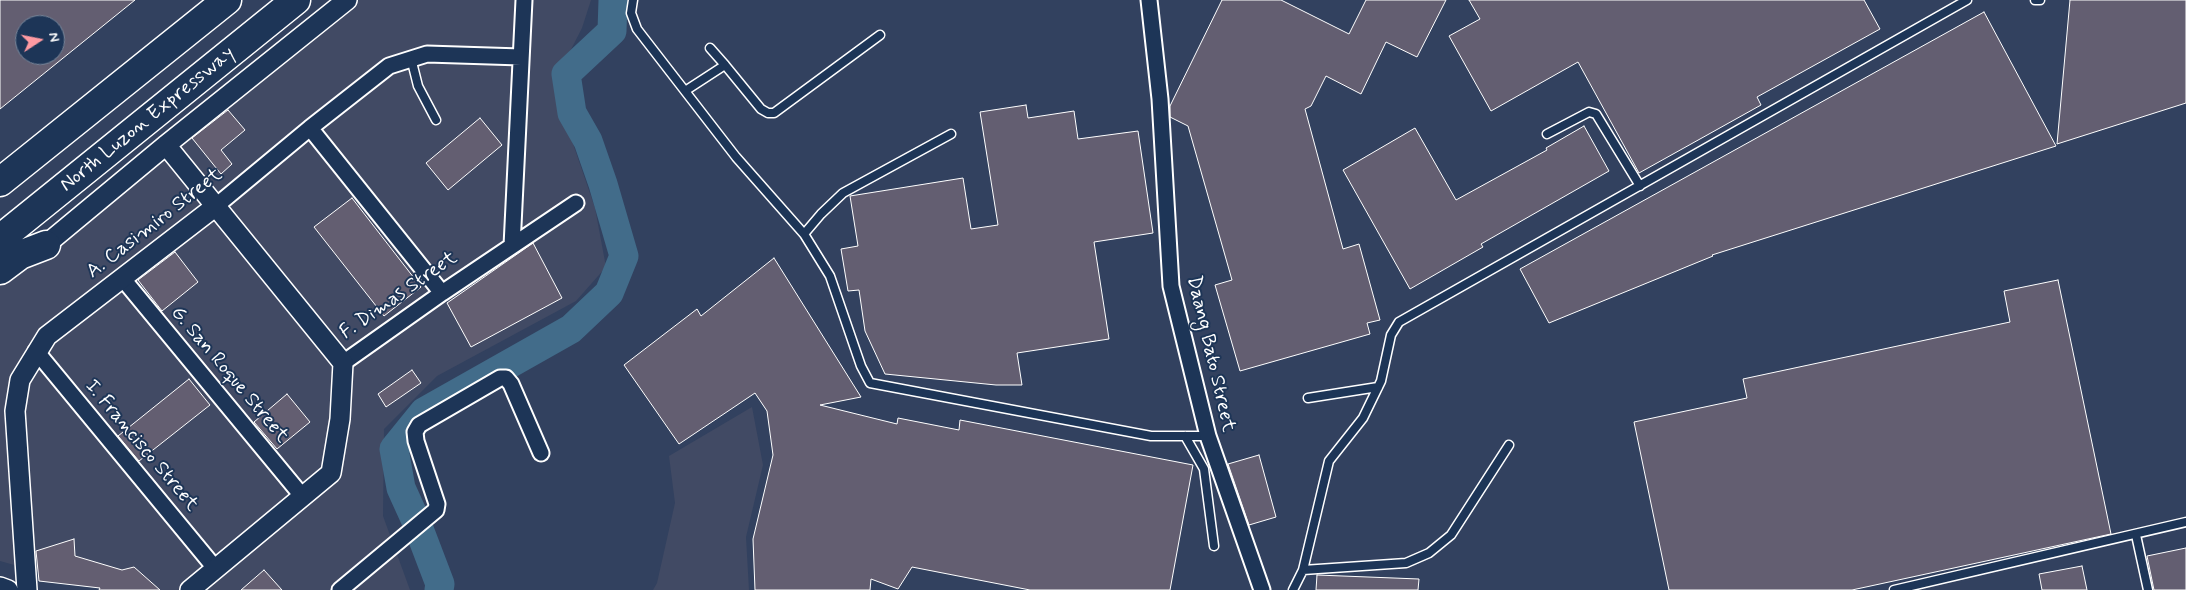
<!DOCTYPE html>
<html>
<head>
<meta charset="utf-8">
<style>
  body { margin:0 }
  #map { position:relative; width:2186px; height:590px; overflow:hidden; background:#32415f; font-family:Mynerve,sans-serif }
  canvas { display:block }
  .north { position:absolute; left:15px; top:15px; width:50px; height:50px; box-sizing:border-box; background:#1d3557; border:1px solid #77869a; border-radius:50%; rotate:79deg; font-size:14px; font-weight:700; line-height:20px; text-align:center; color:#fff }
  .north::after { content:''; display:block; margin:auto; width:18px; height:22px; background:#ff9aa2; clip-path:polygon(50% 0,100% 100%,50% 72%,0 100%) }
</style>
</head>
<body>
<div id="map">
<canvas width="2186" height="590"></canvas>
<div class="north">N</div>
</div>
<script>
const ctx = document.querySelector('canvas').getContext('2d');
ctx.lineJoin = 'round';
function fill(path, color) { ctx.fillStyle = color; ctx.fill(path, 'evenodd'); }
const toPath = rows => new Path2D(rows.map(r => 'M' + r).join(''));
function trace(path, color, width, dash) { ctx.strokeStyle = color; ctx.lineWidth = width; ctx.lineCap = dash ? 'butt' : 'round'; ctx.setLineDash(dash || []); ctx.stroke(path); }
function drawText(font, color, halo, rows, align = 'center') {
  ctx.font = font + ' Mynerve,sans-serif'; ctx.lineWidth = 4; ctx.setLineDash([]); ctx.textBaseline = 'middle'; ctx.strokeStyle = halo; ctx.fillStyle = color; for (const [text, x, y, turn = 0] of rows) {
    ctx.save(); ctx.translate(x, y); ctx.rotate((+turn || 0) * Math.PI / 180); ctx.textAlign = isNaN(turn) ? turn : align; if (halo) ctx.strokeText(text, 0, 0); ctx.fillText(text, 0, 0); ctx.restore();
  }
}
fill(toPath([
  [359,0,591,0,582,28,560,71,568,129,595,208,606,267,576,301,437,376,384,429,383,516,410,590,103,590,0,561,0,285],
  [752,407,763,465,746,537,749,590,653,590,657,583,675,503,669,456]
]), '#414a64');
trace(toPath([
  [439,590,440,584,416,521,401,488,394,449,424,412,571,329,609,293,624,256,603,184,588,141,572,113,566,74,612,31,613,0]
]), '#426c8a', 29);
const building = toPath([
  [0,0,135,0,0,109,0,0],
  [25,25,55,25,55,55,25,55,25,25],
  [1222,0,1281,0,1349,34,1366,0,1446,0,1417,57,1386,42,1361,94,1326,76,1311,106,1305,109,1343,249,1359,244,1380,320,1367,323,1370,334,1240,371,1215,285,1232,280,1188,126,1170,117,1170,106,1222,0],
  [1469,0,1864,0,1880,29,1757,97,1761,105,1639,173,1578,62,1491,111,1449,36,1480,19,1469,0],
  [2070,0,2186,0,2186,103,2057,144,2070,0],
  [1984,12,2056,146,1712,255,1713,256,1549,323,1520,269,1984,12],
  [1026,105,1028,118,1074,111,1078,139,1138,131,1153,233,1094,242,1109,339,1017,353,1022,385,996,385,885,374,865,331,859,290,848,291,841,249,858,246,850,196,963,178,971,229,998,225,980,112,1026,105],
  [228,110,245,130,221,150,232,164,221,174,192,138,228,110],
  [480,118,502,145,448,190,426,163,480,118],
  [1584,126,1609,171,1481,244,1483,247,1410,289,1343,170,1415,128,1456,200,1547,150,1546,148,1584,126],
  [352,198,421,287,384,316,314,227,352,198],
  [533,243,562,298,471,347,447,303,533,243],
  [175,252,198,282,162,311,138,280,175,252],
  [774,258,861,397,820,405,897,424,898,418,959,430,960,420,1193,465,1170,590,1030,590,912,567,898,589,871,579,870,590,755,590,753,539,773,455,767,411,755,393,679,444,624,365,697,309,701,316,774,258],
  [2058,280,2111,534,1852,590,1669,590,1634,422,1747,398,1743,379,2010,322,2004,291,2058,280],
  [412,370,421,383,386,407,378,394,412,370],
  [189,379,210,405,139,461,118,436,189,379],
  [287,394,310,422,277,449,254,422,287,394],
  [1259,455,1276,517,1249,525,1228,464,1259,455],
  [74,539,75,556,122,570,134,567,160,590,99,590,100,588,39,581,36,551,74,539],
  [2186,548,2186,590,2154,590,2147,556,2186,548],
  [2082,566,2087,590,2042,590,2039,574,2082,566],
  [264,570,282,590,241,590,264,570],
  [1317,575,1419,579,1418,590,1316,590,1317,575]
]);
fill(building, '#635e71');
trace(building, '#fff', 1);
const service = toPath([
  [633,0,631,13,637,29,736,157,804,234,830,276,861,366,870,383,1151,436,1208,436],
  [2035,0,2040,0],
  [411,58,418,86,436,120],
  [725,65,761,109,768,113,774,113,880,35],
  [685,91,725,65,710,48],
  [1547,134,1589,112,1596,114,1640,186],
  [804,234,821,214,843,193,951,134],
  [1308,398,1378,387],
  [1185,436,1204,469,1214,546],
  [2136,535,2148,590],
  [1303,570,1406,563,1429,553,1451,535,1509,445],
  [1293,590,1303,570,1329,461,1363,418,1381,381,1391,335,1399,322,1967,0],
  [1894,590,2186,522]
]);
const minor = toPath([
  [1149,0,1160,99,1171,286,1208,436,1262,590],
  [310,128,442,293],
  [216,206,310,128,389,66,427,54,521,57],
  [512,246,524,0],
  [123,279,303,497],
  [36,351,215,568],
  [343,363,442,293,576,203],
  [340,590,436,510,437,504,416,441,415,432,419,425,500,378,506,378,511,384,541,453]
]);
const tertiary = toPath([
  [166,145,343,363,340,419,331,473,190,590],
  [37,252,166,145,347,0],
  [0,587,8,590],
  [27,590,15,411,20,380,47,336,216,206]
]);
const motorway = toPath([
  [0,182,227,0],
  [0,239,296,0],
  [0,270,20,255,46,245]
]);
trace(service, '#fff', 11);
trace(minor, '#fff', 19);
trace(tertiary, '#fff', 22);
trace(motorway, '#fff', 31);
trace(service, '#1d3557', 8);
trace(minor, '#1d3557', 15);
trace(tertiary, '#1d3557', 19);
trace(motorway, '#1d3557', 28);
drawText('20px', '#fff', '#1d3557', [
  ["North Luzon Expressway",148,120,-39],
  ["A. Casimiro Street",155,224,-38],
  ["F. Dimas Street",399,296,-35],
  ["Daang Bato Street",1210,354,77],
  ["G. San Roque Street",229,375,50],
  ["I. Francisco Street",141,446,50]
]);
</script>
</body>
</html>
